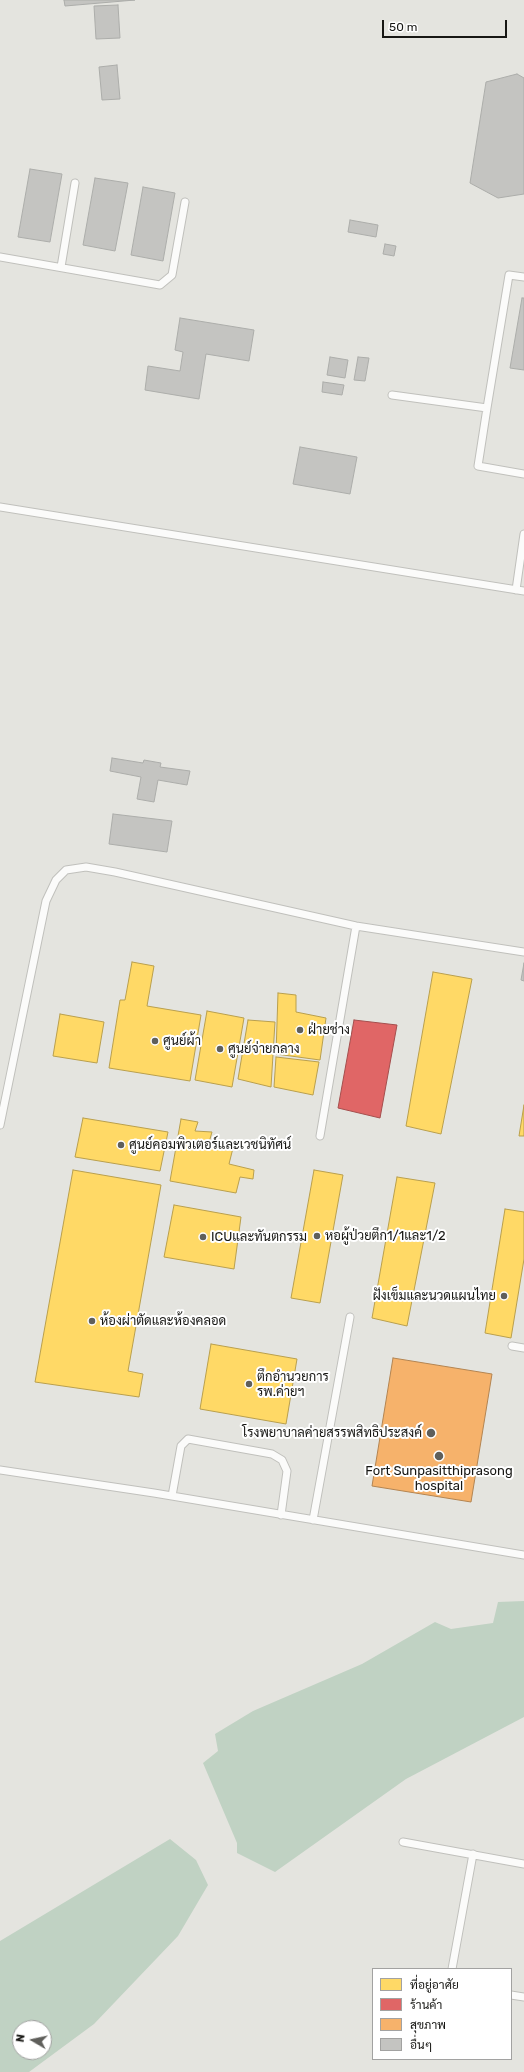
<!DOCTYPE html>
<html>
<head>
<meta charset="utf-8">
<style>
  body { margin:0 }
  #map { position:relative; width:524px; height:2072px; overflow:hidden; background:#e4e4df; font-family:Rubik,Sarabun,sans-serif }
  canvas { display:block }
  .legend { position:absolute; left:372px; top:1968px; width:140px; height:92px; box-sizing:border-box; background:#fff; border:1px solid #a2a2a1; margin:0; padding:5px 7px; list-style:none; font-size:12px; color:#171714 }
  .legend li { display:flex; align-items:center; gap:8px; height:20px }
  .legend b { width:20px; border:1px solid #a2a2a1 }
  .north { position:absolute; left:12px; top:2020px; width:40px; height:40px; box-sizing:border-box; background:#fff; border:1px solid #a2a2a1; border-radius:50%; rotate:279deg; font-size:11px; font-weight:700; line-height:16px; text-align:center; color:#171714 }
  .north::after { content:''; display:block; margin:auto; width:14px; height:18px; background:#5f5f5b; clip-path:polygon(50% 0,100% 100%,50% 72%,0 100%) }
  .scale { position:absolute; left:382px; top:20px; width:125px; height:18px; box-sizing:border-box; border:2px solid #171714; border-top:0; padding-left:5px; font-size:12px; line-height:14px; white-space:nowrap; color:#171714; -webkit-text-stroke:3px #fff; paint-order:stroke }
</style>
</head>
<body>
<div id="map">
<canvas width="524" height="2072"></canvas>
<ul class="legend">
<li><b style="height:11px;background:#ffd966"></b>ที่อยู่อาศัย</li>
<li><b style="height:11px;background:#e06666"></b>ร้านค้า</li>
<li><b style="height:11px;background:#f6b26b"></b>สุขภาพ</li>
<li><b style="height:11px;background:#c4c4c1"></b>อื่นๆ</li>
</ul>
<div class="north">N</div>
<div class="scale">50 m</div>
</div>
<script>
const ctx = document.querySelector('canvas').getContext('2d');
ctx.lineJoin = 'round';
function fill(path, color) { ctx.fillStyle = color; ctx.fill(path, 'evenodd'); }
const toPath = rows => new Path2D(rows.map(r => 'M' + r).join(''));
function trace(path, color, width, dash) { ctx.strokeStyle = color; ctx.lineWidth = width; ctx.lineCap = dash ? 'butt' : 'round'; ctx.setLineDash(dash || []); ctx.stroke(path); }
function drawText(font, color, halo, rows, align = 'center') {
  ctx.font = font + ' Rubik,Sarabun,sans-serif'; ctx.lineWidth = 4; ctx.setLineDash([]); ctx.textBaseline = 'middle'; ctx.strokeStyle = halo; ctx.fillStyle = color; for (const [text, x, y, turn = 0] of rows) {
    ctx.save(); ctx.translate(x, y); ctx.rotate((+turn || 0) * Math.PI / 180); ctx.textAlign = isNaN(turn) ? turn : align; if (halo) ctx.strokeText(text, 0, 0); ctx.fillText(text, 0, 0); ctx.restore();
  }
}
fill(toPath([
  [524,1601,524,1717,406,1779,275,1872,237,1853,237,1843,203,1763,218,1751,215,1734,253,1711,362,1664,435,1622,451,1629,493,1623,498,1602],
  [170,1839,196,1860,208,1885,178,1936,94,2024,29,2072,0,2072,0,1941],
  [20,2028,44,2028,44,2052,20,2052]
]), '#c0d2c3');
const homes = toPath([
  [132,962,154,966,147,1006,201,1015,190,1081,109,1068,120,1000,125,1000,132,962],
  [433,972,472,979,441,1134,406,1126,433,972],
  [278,993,296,995,296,1012,326,1018,320,1060,276,1054,278,993],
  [207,1011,244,1018,232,1087,195,1080,207,1011],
  [60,1014,104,1022,97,1063,53,1056,60,1014],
  [248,1020,275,1022,271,1087,238,1079,248,1020],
  [276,1057,319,1062,313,1095,274,1087,276,1057],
  [524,1105,524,1136,519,1136,524,1105],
  [83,1118,168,1132,160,1171,75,1157,83,1118],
  [181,1119,198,1122,195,1131,212,1132,208,1146,233,1148,229,1164,254,1170,253,1179,240,1177,236,1193,170,1181,181,1119],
  [73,1170,161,1185,128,1371,143,1374,139,1397,35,1382,73,1170],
  [314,1170,343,1175,320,1303,291,1298,314,1170],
  [397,1177,435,1183,407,1326,372,1318,397,1177],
  [174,1205,241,1217,234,1269,164,1257,174,1205],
  [505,1209,524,1212,524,1259,511,1338,485,1333,505,1209],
  [211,1344,297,1359,286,1424,200,1409,211,1344]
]);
fill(homes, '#ffd966');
trace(homes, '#b99f4d', 1);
const shops = toPath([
  [354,1020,397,1025,380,1118,338,1108,354,1020]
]);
fill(shops, '#e06666');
trace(shops, '#a44e4d', 1);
const health = toPath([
  [393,1358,492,1374,471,1502,372,1486,393,1358]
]);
fill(health, '#f6b26b');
trace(health, '#b38451', 1);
const building = toPath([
  [64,0,135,0,65,6,64,0],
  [118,5,120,38,96,39,94,6,118,5],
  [117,65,120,99,102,100,99,67,117,65],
  [517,74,524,78,524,194,498,198,470,183,486,82,517,74],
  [30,169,62,174,50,242,18,237,30,169],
  [95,178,128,183,115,251,83,245,95,178],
  [143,187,175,193,163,261,131,255,143,187],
  [350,220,378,225,376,237,348,232,350,220],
  [385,244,396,246,394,256,383,254,385,244],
  [522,298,524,298,524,370,510,368,522,298],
  [180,318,254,330,249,361,206,354,199,399,145,390,148,366,180,371,183,352,175,350,180,318],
  [330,357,348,360,345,378,327,375,330,357],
  [358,357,369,358,365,381,354,380,358,357],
  [323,382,344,385,342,395,322,392,323,382],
  [300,447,357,457,350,494,293,484,300,447],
  [112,758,143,763,144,760,161,763,160,767,190,771,187,785,158,780,154,802,137,799,141,777,110,771,112,758],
  [113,814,172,821,167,852,109,844,113,814],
  [524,963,524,981,521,980,524,963]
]);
fill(building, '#c4c4c1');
trace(building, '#acadaa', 1);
const lane = toPath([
  [0,257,160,285,172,275,185,202],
  [61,267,75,183],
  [392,395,487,408,509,275,524,277],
  [487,408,478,466,524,474],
  [0,507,524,591],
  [516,590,524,534],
  [0,1125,46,901,56,880,66,870,86,867,115,872,356,926,524,952],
  [320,1136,356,926],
  [512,1346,524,1348],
  [0,1470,154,1493,524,1555],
  [172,1496,181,1446,188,1439,272,1454,282,1460,287,1471,281,1515],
  [313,1520,350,1317],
  [403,1842,524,1864],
  [452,1969,473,1854],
  [511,1995,524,1997]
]);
trace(lane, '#c0c0bc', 9);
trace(lane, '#fbfbfa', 7);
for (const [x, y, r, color] of [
  [300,1030,4,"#5f5f5b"],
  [155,1041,4,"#5f5f5b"],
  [220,1049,4,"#5f5f5b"],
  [121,1145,4,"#5f5f5b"],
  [317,1236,4,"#5f5f5b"],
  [203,1237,4,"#5f5f5b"],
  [504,1296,4,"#5f5f5b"],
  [92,1321,4,"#5f5f5b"],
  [249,1384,4,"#5f5f5b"],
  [431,1433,5,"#5f5f5b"],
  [439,1456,5,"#5f5f5b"]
]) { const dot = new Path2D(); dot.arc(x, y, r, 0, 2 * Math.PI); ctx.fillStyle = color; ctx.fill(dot); trace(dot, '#fff', 1.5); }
drawText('13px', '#171714', '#fff', [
  ["ฝ่ายช่าง",308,1030],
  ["ศูนย์ผ้า",163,1041],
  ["ศูนย์จ่ายกลาง",228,1049],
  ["ศูนย์คอมพิวเตอร์และเวชนิทัศน์",129,1145],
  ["หอผู้ป่วยตึก1/1และ1/2",325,1236],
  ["ICUและทันตกรรม",211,1237],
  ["ฝังเข็มและนวดแผนไทย",496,1296,"right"],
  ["ห้องผ่าตัดและห้องคลอด",100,1321],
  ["ตึกอำนวยการ",257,1377],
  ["รพ.ค่ายฯ",257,1392],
  ["โรงพยาบาลค่ายสรรพสิทธิประสงค์",422,1433,"right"],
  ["Fort Sunpasitthiprasong",439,1471,"center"],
  ["hospital",439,1486,"center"]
], 'left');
</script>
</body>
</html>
